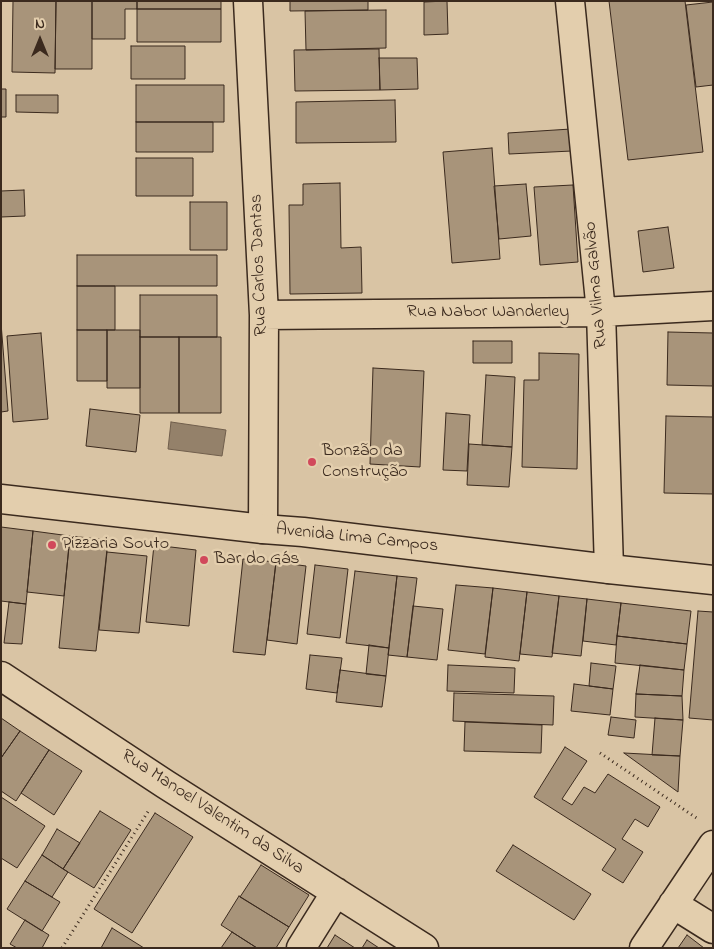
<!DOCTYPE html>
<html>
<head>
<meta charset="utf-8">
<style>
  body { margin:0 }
  #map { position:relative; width:714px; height:949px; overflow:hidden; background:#d9c4a4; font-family:"Indie Flower",sans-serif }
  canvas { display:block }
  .frame { position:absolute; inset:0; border:2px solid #3b2a1e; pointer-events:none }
  .north { position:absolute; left:15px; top:15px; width:50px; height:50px; -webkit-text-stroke:4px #e3cead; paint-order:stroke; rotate:0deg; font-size:14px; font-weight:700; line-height:20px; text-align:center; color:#3b2a1e }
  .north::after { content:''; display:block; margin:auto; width:18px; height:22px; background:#3b2a1e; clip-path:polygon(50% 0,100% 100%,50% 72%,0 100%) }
</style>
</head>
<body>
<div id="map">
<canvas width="714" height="949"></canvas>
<div class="frame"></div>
<div class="north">N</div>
</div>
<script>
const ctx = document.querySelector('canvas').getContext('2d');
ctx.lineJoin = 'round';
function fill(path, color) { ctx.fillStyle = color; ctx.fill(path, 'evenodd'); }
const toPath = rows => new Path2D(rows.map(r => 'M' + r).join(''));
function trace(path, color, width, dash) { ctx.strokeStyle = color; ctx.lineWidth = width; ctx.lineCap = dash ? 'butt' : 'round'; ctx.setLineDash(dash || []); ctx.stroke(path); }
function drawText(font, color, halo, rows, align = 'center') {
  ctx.font = font + ' "Indie Flower",sans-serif'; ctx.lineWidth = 5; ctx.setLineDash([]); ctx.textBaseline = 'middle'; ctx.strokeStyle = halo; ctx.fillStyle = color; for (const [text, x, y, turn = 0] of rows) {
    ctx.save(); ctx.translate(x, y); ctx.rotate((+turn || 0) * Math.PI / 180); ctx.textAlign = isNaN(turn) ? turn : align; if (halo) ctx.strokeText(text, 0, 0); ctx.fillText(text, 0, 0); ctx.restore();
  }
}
const water = toPath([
  [171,422,226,430,222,456,168,449,171,422]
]);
fill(water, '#94816a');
trace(water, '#705e4c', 1);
const building = toPath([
  [13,1,56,1,55,73,12,72,13,1],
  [56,1,92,1,92,69,55,69,56,1],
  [92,1,137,1,137,9,125,9,125,39,92,39,92,1],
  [137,1,221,1,221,9,137,9,137,1],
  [290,1,368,1,368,10,290,11,290,1],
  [447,1,448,34,424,35,424,2,447,1],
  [609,1,685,1,703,152,628,160,609,1],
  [713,2,713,85,696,87,686,5,713,2],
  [137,9,221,9,221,42,137,42,137,9],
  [386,10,386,48,306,50,305,11,386,10],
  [131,46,185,46,185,79,131,79,131,46],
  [379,49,380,90,295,91,294,50,379,49],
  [379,58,417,58,418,89,380,90,379,58],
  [136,85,224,85,224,122,136,122,136,85],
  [1,89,6,89,6,117,1,117,1,89],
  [16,95,58,95,58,113,16,112,16,95],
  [395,100,396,142,296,143,296,102,395,100],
  [136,122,213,122,213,152,136,152,136,122],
  [571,129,572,151,509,154,508,133,571,129],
  [492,148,500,259,452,263,443,152,492,148],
  [136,158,193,158,193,196,136,196,136,158],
  [340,183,341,248,361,247,362,293,290,294,289,205,303,205,303,184,340,183],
  [526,184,531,236,499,239,494,186,526,184],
  [573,185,578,262,540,265,534,187,573,185],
  [24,190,25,216,1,217,1,191,24,190],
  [190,202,227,202,227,250,190,250,190,202],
  [668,227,674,268,643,272,638,231,668,227],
  [77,255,217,255,217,286,77,286,77,255],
  [77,286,115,286,115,330,77,330,77,286],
  [140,295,217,295,217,337,140,337,140,295],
  [1,323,8,411,1,412,1,323],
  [77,330,107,330,107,381,77,381,77,330],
  [107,330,140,330,140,388,107,388,107,330],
  [668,332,713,333,713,386,667,385,668,332],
  [41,333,48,419,13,422,7,336,41,333],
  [140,337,179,337,179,413,140,413,140,337],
  [179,337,221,337,221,413,179,413,179,337],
  [473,341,512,341,512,363,473,363,473,341],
  [539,353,579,354,577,469,522,467,524,380,539,380,539,353],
  [373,368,424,371,420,467,370,464,373,368],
  [486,375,515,377,512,447,482,445,486,375],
  [90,409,140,415,136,452,86,446,90,409],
  [446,413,470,415,467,471,443,470,446,413],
  [666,416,713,417,713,494,664,493,666,416],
  [469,444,512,447,509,487,467,485,469,444],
  [1,527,33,531,26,604,1,601,1,527],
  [33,531,70,536,64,596,27,592,33,531],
  [70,536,108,540,96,651,59,648,70,536],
  [154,545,196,550,189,626,146,622,154,545],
  [107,552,147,556,139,633,99,630,107,552],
  [243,559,276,562,265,655,233,652,243,559],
  [276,562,306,566,297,644,267,640,276,562],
  [315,565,348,569,340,638,307,634,315,565],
  [355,571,397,576,389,648,346,643,355,571],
  [397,576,417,578,407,657,388,655,397,576],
  [456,585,493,588,485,654,448,650,456,585],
  [493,588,527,592,519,661,485,657,493,588],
  [527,592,559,596,552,657,520,654,527,592],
  [559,596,587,599,581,656,552,653,559,596],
  [587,599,621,603,616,645,583,641,587,599],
  [9,602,26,604,22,644,4,643,9,602],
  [621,603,691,611,687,644,617,636,621,603],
  [413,606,443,609,437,660,407,657,413,606],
  [698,611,713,612,713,720,689,718,698,611],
  [617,636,687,644,684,670,615,663,617,636],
  [369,645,389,648,386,676,366,674,369,645],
  [310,655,342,658,337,693,306,689,310,655],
  [591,663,616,666,613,689,589,686,591,663],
  [448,665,515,668,514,693,447,691,448,665],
  [640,665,684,670,682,696,636,694,640,665],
  [340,670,386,676,382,707,336,702,340,670],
  [574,684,613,689,610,715,571,711,574,684],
  [454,693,554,696,553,725,453,721,454,693],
  [636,694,682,696,683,720,635,717,636,694],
  [611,717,636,720,634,738,608,735,611,717],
  [1,718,20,731,1,758,1,718],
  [655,718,683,720,680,756,652,755,655,718],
  [465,722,542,725,541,753,464,751,465,722],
  [20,731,49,750,16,801,1,791,1,758,20,731],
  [565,747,587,761,562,799,572,805,584,787,595,793,608,774,660,807,648,827,635,819,622,839,643,852,623,883,602,870,616,849,534,797,565,747],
  [49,750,82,771,54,815,21,793,49,750],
  [624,753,680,756,678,792,624,753],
  [1,797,45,826,17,868,1,858,1,797],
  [100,811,131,830,94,888,63,869,100,811],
  [155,813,193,837,132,933,94,909,155,813],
  [57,829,80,843,63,869,42,855,57,829],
  [513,845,591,894,574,920,496,871,513,845],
  [42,855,68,872,52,897,25,881,42,855],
  [261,865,309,895,289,927,240,897,261,865],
  [25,881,60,902,42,931,7,909,25,881],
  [239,896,289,927,276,948,257,948,221,925,239,896],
  [25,920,49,935,42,948,17,948,10,944,25,920],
  [112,928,144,948,101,948,112,928],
  [232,932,257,948,221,948,232,932],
  [335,935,355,948,327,948,335,935],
  [687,935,704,948,678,948,687,935],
  [367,940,379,948,362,948,367,940]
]);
fill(building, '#a8947a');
trace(building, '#3b2a1e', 1);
const minor = toPath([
  [248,1,264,315,263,529],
  [570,1,601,312,609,569],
  [264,315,601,312,713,306],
  [1,676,165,784,424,948],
  [673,904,713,929],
  [301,948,336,892],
  [644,948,713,845]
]);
const major = toPath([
  [1,499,263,529,303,532,609,569,713,580]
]);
trace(minor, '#3b2a1e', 31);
trace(major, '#3b2a1e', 31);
trace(toPath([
  [600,753,698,819],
  [62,948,149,810]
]), '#3b2a1e', 3, [1, 4]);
trace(minor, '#e3cead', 28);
trace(major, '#e3cead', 28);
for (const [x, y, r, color] of [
  [312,462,5,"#d1495b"],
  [52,545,5,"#d1495b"],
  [204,560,5,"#d1495b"]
]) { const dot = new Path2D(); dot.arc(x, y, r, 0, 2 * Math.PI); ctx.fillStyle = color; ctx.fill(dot); trace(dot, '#e3cead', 2); }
drawText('18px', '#3b2a1e', '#e3cead', [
  ["Rua Carlos Dantas",260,265,-92],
  ["Rua Vilma Galvão",597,285,-95],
  ["Rua Nabor Wanderley",488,313],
  ["Avenida Lima Campos",357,539,6],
  ["Rua Manoel Valentim da Silva",212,813,33]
]);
drawText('18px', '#3b2a1e', '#e3cead', [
  ["Bonzão da",322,452],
  ["Construção",322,473],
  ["Pizzaria Souto",62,545],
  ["Bar do Gás",214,560]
], 'left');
</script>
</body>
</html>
